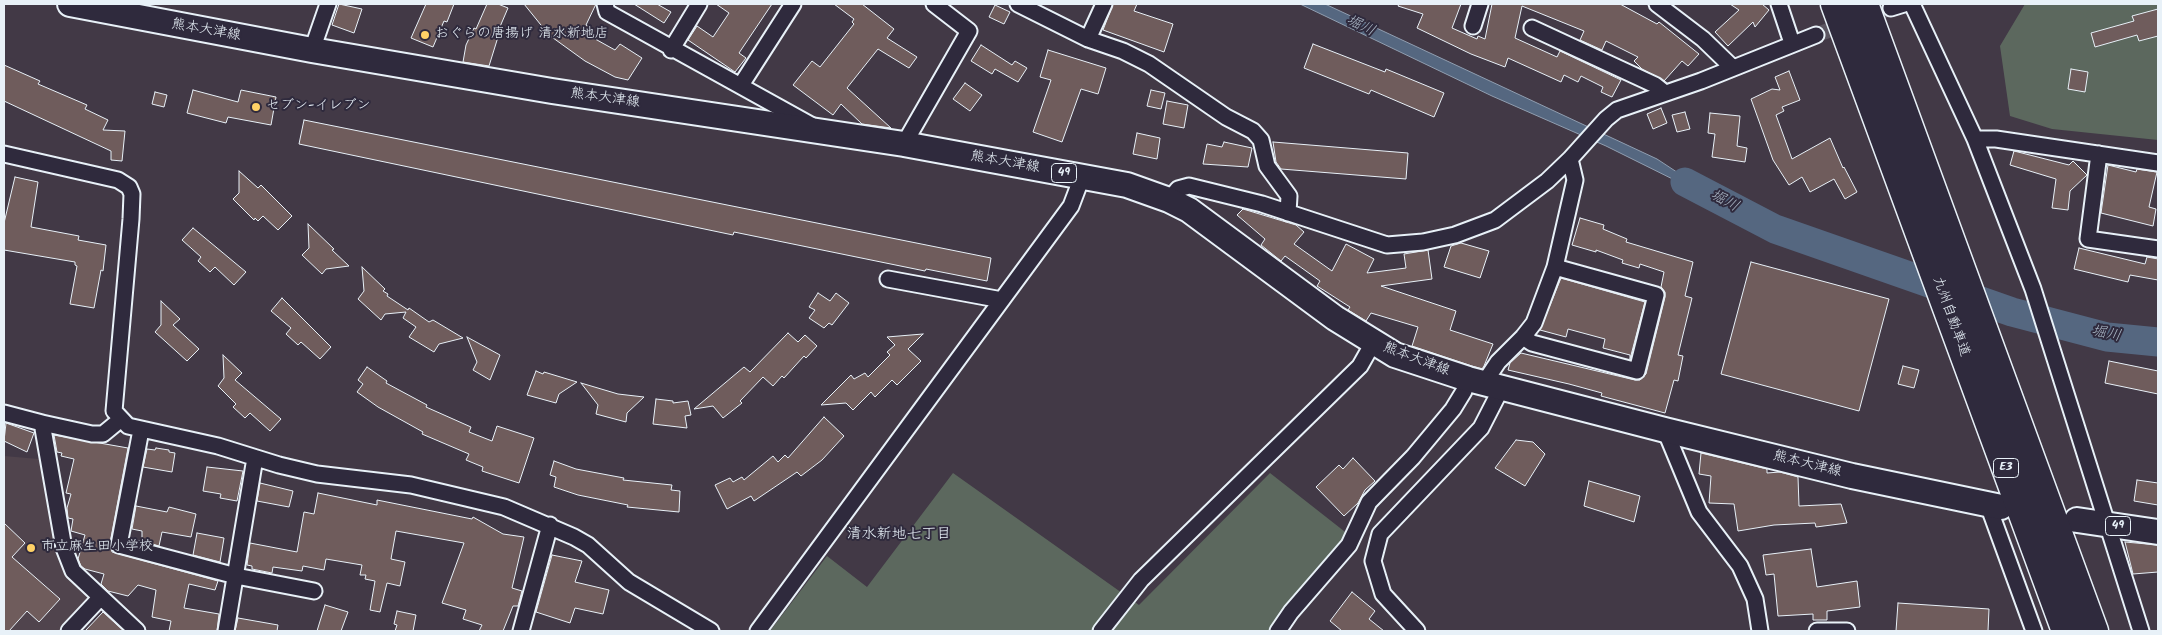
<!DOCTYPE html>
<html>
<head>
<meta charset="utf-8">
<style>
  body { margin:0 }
  #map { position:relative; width:2162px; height:635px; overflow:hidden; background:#423946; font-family:Kalam,sans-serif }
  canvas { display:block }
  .frame { position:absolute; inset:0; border:5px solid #e8f1f8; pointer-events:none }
</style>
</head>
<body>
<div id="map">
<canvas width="2162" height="635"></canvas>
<div class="frame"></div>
</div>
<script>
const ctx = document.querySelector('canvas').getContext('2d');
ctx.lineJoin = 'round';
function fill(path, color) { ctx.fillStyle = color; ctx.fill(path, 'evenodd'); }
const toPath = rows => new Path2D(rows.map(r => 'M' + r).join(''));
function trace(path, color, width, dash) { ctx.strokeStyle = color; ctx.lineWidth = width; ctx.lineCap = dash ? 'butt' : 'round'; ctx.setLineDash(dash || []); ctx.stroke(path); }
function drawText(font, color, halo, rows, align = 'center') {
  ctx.font = font + ' Kalam,"Klee One",sans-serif'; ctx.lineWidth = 4; ctx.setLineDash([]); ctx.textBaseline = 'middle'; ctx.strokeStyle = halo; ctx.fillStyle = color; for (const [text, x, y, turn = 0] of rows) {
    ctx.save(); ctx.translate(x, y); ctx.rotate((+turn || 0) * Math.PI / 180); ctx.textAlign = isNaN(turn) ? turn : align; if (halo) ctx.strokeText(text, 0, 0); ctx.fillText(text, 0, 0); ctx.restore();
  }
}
fill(toPath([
  [4,456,39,459,57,538,89,596,88,602,60,631,4,631]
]), '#50444d');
fill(toPath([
  [2025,4,2158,4,2158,140,2052,129,2010,116,2000,46],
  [953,473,1139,605,1270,473,1349,535,1273,631,770,631,827,556,867,587]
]), '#5c685e');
const water = toPath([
  [1300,4,1325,4,1657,159,1733,209,1606,146,1492,96,1300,4]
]);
fill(water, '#556780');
trace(water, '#909eb0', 1);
trace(toPath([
  [1685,182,1775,229,2012,312,2107,337,2158,342]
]), '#556780', 29);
const building = toPath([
  [339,4,362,9,354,33,332,25,339,4],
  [426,4,454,4,447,22,444,21,433,47,411,38,426,4],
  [487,4,498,4,508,8,496,36,498,37,489,66,463,62,466,45,474,28,476,29,487,4],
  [524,4,596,4,586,25,592,29,588,35,615,50,620,44,642,58,628,80,615,77,585,61,549,35,524,4],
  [634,4,657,4,671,12,664,23,634,4],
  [716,4,772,4,739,53,746,58,735,72,688,40,697,26,713,37,729,13,716,4],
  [834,4,862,4,894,29,887,38,917,57,909,68,878,49,847,88,891,128,862,124,841,104,833,115,793,85,812,61,820,67,854,24,852,22,854,19,834,4],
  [1113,4,1137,4,1134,11,1173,24,1164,52,1103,30,1113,4],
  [1399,4,1461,4,1452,28,1477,39,1478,36,1485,39,1492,4,1620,4,1657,24,1659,22,1699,54,1688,66,1682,61,1664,81,1642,69,1634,61,1638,57,1606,41,1602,50,1580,40,1584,31,1522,6,1515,38,1557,57,1560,51,1621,80,1612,97,1601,92,1603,87,1581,76,1578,82,1564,75,1561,82,1508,58,1505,67,1471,54,1417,28,1423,14,1398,6,1399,4],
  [1730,4,1762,4,1769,10,1755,27,1753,22,1728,46,1715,32,1739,10,1730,4],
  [995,5,1010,12,1004,24,989,17,995,5],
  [2158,9,2158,36,2139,41,2137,35,2095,47,2091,33,2134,21,2132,16,2158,9],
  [1313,44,1385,72,1386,69,1444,93,1434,117,1371,90,1369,94,1304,68,1313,44],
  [981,45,1012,65,1015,61,1027,68,1018,82,995,69,992,74,971,61,981,45],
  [1048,50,1106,68,1098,94,1081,89,1062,142,1033,132,1051,80,1040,77,1048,50],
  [4,65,40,81,38,84,87,105,85,109,108,120,103,130,125,131,122,161,111,160,111,151,4,101,4,65],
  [2071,69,2088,72,2085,92,2068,89,2071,69],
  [1789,71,1800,100,1782,107,1784,111,1776,115,1792,159,1830,138,1843,168,1844,167,1857,192,1845,199,1834,179,1810,192,1802,177,1789,185,1773,160,1751,99,1772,89,1780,90,1775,77,1789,71],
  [965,83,982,95,970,111,953,99,965,83],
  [193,90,238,102,241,90,276,97,271,125,228,117,226,123,187,113,193,90],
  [1151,90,1165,93,1161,109,1147,106,1151,90],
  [155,92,167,95,164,107,152,104,155,92],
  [1167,101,1188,105,1184,128,1163,124,1167,101],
  [1661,108,1667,123,1653,129,1647,114,1661,108],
  [1685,112,1690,129,1677,132,1672,115,1685,112],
  [1710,113,1740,116,1737,146,1747,148,1745,162,1712,157,1715,134,1708,133,1710,113],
  [304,120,991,258,987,281,926,269,925,271,734,232,733,235,299,144,304,120],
  [1137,133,1160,138,1157,159,1133,154,1137,133],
  [1224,142,1252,148,1248,167,1203,164,1207,144,1222,147,1224,142],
  [1273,142,1408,153,1406,179,1281,169,1276,162,1273,142],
  [2014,151,2069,165,2073,161,2087,175,2070,191,2068,210,2052,208,2056,179,2010,165,2014,151],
  [2108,165,2136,172,2137,169,2157,172,2149,207,2156,209,2153,226,2101,213,2108,165],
  [239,171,258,188,261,185,292,216,278,230,263,216,258,221,255,218,254,220,233,199,239,193,239,171],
  [15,177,38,182,31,227,79,236,78,240,106,245,103,271,101,270,94,308,70,304,77,266,75,265,75,262,4,250,4,223,15,177],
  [1243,209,1296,225,1304,232,1294,244,1332,271,1346,244,1374,259,1367,273,1406,268,1404,254,1428,250,1432,279,1381,286,1456,311,1450,330,1493,344,1484,366,1482,369,1472,366,1412,346,1418,327,1371,313,1366,321,1348,310,1350,307,1317,286,1320,281,1285,256,1281,261,1261,245,1265,239,1237,215,1243,209],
  [1580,218,1604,225,1603,229,1627,239,1626,242,1693,262,1685,296,1692,298,1678,355,1683,356,1678,381,1674,380,1665,413,1601,396,1602,393,1569,384,1508,370,1510,363,1521,353,1635,380,1640,380,1646,374,1665,297,1665,292,1661,287,1664,272,1640,264,1639,268,1622,263,1623,260,1596,250,1596,252,1572,245,1580,218],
  [308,224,334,249,332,250,349,266,326,269,322,274,302,255,309,248,308,224],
  [193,228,246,272,234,285,215,267,210,272,198,261,201,257,182,240,193,228],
  [1461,243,1489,251,1480,278,1444,267,1451,246,1461,243],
  [2079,248,2145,264,2147,257,2158,259,2158,280,2130,275,2128,282,2074,269,2079,248],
  [1751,262,1889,299,1859,411,1721,374,1751,262],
  [362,267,385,289,383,291,388,294,387,296,408,310,409,308,429,322,433,320,463,338,439,344,434,352,409,337,416,327,403,318,406,312,385,314,381,320,358,299,364,291,362,267],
  [1561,278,1645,302,1630,359,1630,355,1603,348,1605,339,1568,329,1566,337,1540,330,1561,278],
  [818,293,830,301,836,293,849,303,832,325,829,323,824,328,809,318,815,310,809,307,818,293],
  [282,298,331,347,320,359,301,342,298,345,286,334,291,328,271,311,282,298],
  [161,301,180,319,173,325,199,349,187,361,155,332,161,325,161,301],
  [788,333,798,342,805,335,817,346,806,358,804,356,784,378,782,376,773,386,763,377,740,401,742,403,723,418,713,406,694,409,744,367,750,372,788,333],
  [923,334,908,349,921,361,897,385,892,380,875,397,871,392,853,410,846,403,821,405,851,375,854,379,865,373,868,377,890,355,887,352,895,345,887,337,923,334],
  [467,337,500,355,490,380,473,370,477,362,467,337],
  [223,355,242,373,235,380,281,419,270,431,250,413,245,418,233,407,236,404,218,386,224,378,223,355],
  [2109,361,2158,371,2158,394,2105,383,2109,361],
  [1903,366,1919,370,1914,388,1898,384,1903,366],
  [367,367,387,381,386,383,427,405,426,407,471,427,469,432,492,441,497,426,534,438,519,483,482,471,483,467,466,460,469,454,422,434,423,432,378,407,357,392,363,384,358,380,367,367],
  [536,371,543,374,544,372,577,382,559,394,556,403,527,395,536,371],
  [581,383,618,394,644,397,627,413,626,422,596,414,598,405,581,383],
  [656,399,673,401,673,403,688,401,691,415,685,416,687,428,653,424,656,399],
  [824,417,844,436,822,460,801,476,797,472,754,501,751,496,727,509,715,485,730,478,733,482,742,477,744,480,773,456,778,462,785,455,788,458,824,417],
  [6,423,34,433,27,452,4,441,6,423],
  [54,435,128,448,110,543,112,552,218,581,215,590,189,584,184,608,219,614,217,631,169,631,171,621,152,617,156,590,138,585,128,596,108,591,101,584,104,574,85,569,81,566,78,559,85,535,71,531,73,519,68,518,67,508,71,494,66,493,74,459,61,456,62,453,57,452,54,435],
  [1516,440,1533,442,1545,454,1525,486,1495,468,1516,440],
  [156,448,169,450,169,452,175,453,172,472,143,467,147,449,155,450,156,448],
  [1701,453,1767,469,1767,473,1780,472,1798,477,1799,506,1841,504,1847,523,1816,527,1815,523,1774,525,1738,531,1734,504,1709,503,1711,476,1699,474,1701,453],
  [1353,458,1375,481,1365,490,1358,503,1344,516,1316,487,1339,465,1343,469,1353,458],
  [554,461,576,469,624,478,623,480,672,485,671,490,680,491,679,512,627,507,628,505,578,495,554,487,556,477,550,475,554,461],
  [207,467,243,471,237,501,220,498,221,494,203,491,207,467],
  [2137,480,2158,483,2158,505,2134,501,2137,480],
  [1589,481,1640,496,1634,522,1584,506,1589,481],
  [260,483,293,491,289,507,257,501,260,483],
  [318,493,377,505,377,500,472,519,473,517,503,534,524,537,512,588,522,591,518,606,513,606,503,631,479,631,482,625,463,619,466,610,442,603,464,543,396,531,391,559,405,562,400,586,387,583,380,612,370,610,375,581,365,579,366,575,360,575,362,565,326,559,324,570,303,566,302,571,273,567,272,573,252,569,252,566,247,565,250,543,297,552,304,512,314,514,318,493],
  [136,506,167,512,169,507,196,514,191,537,162,532,159,546,142,541,142,531,132,529,136,506],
  [4,523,25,543,12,557,60,599,39,622,27,611,9,631,4,631,4,523],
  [197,533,224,538,220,562,193,555,197,533],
  [2125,542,2158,545,2158,572,2133,574,2125,542],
  [1811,549,1817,587,1857,581,1860,607,1827,611,1827,620,1813,620,1813,614,1778,616,1774,574,1766,575,1763,555,1811,549],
  [552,555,582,561,575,582,609,590,603,614,575,608,570,623,536,612,552,555],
  [1352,592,1375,611,1369,619,1384,631,1342,631,1330,621,1352,592],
  [1898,603,1989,609,1988,631,1896,631,1898,603],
  [325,605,348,612,341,631,317,631,325,605],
  [397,611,416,615,413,631,395,631,397,625,394,624,397,611],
  [103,612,124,631,85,631,103,612],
  [238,618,278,625,277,631,235,631,238,618]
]);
fill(building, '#6f5c5c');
trace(building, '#e8f1f8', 1);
trace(toPath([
  [1816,35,1891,8]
]), '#5b5561', 15, [15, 8]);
const minor = toPath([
  [605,4,607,12,811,125],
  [1018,4,1088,39,1123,51,1149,64,1226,117,1253,131,1261,140,1267,166,1289,196,1288,213],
  [1657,4,1703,39,1733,68],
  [1779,4,1792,43],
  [1912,4,1975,139,2033,289,2141,631],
  [1891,8,1904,4],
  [1473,26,1480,4],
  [1532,28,1655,85,1665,93],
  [1088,39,1104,4],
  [312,50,328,4],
  [671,50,699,4],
  [741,85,793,4],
  [1975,139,1996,139,2158,163],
  [904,144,969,31,934,4],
  [4,154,118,180,129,187,132,194,131,219,114,411,128,426,218,446,279,465,317,474,411,485,504,507,574,537,588,545,629,582,711,631],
  [2099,154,2088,239,2158,249],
  [1169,200,1178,189,1189,186,1262,204,1387,245,1423,242,1455,235,1495,220,1547,181,1570,159,1606,119,1617,110,1701,81,1816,35],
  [888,279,1002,300],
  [1523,337,1532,343,1637,371,1656,295,1555,267,1575,180,1570,159],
  [1484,383,1498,362,1523,337,1534,323,1555,267],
  [4,413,42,423,64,548,73,571,137,631],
  [42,423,92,434,103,434,120,420],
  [141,430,119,545,236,576,314,591],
  [1665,430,1699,512,1740,566,1755,599,1760,631],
  [1988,505,2034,631],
  [69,631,100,598],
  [226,631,255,458],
  [521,631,550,525],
  [758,631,1071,206,1082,177],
  [1101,631,1141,580,1360,366,1373,343],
  [1278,631,1291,612,1349,545,1369,502,1413,457,1453,409,1464,391,1468,379],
  [1417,631,1383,594,1373,561,1380,534,1481,428,1502,387],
  [1817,631,1847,631]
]);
const primary = toPath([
  [70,4,312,50,552,91,904,144,1127,185,1169,200,1189,210,1335,318,1395,355,1468,379,1665,430,1852,476,2001,507],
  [2077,520,2158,532]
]);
const motorway = toPath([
  [1835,4,2066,631],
  [1864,4,2094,631]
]);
trace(minor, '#e8f1f8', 19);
trace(primary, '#e8f1f8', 28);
trace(motorway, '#e8f1f8', 31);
trace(minor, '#2f2a3d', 15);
trace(primary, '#2f2a3d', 24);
trace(motorway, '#2f2a3d', 28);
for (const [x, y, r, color] of [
  [425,35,5,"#ffd166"],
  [256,107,5,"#ffd166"],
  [31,548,5,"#ffd166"]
]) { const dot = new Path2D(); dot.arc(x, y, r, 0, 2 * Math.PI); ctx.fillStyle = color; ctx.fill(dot); trace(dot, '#2f2a3d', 2); }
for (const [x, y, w] of [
  [1064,173,25],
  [2006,468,25],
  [2118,526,25]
]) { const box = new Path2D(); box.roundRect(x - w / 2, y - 9.5, w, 19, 4); ctx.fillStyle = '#2f2a3d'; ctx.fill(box); trace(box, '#e8f1f8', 1); }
drawText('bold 12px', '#e8f1f8', null, [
  ["49",1064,173],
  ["E3",2006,468],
  ["49",2118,526]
]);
drawText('14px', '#e8f1f8', '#2f2a3d', [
  ["熊本大津線",206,31,10],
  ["熊本大津線",605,99,8],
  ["熊本大津線",1005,163,10],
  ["九州自動車道",1950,317,70],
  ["熊本大津線",1416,360,21],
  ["熊本大津線",1807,465,14]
]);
drawText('14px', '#e8f1f8', '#2f2a3d', [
  ["おぐらの唐揚げ 清水新地店",435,35],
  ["セブン-イレブン",266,107],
  ["市立麻生田小学校",41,548]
], 'left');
drawText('italic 15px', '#adbac8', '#2f2a3d', [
  ["堀川",1360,27,26],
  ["堀川",1724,202,28],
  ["堀川",2106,335,11]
]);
drawText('15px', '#e8f1f8', '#2f2a3d', [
  ["清水新地七丁目",899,535]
]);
</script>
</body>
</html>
